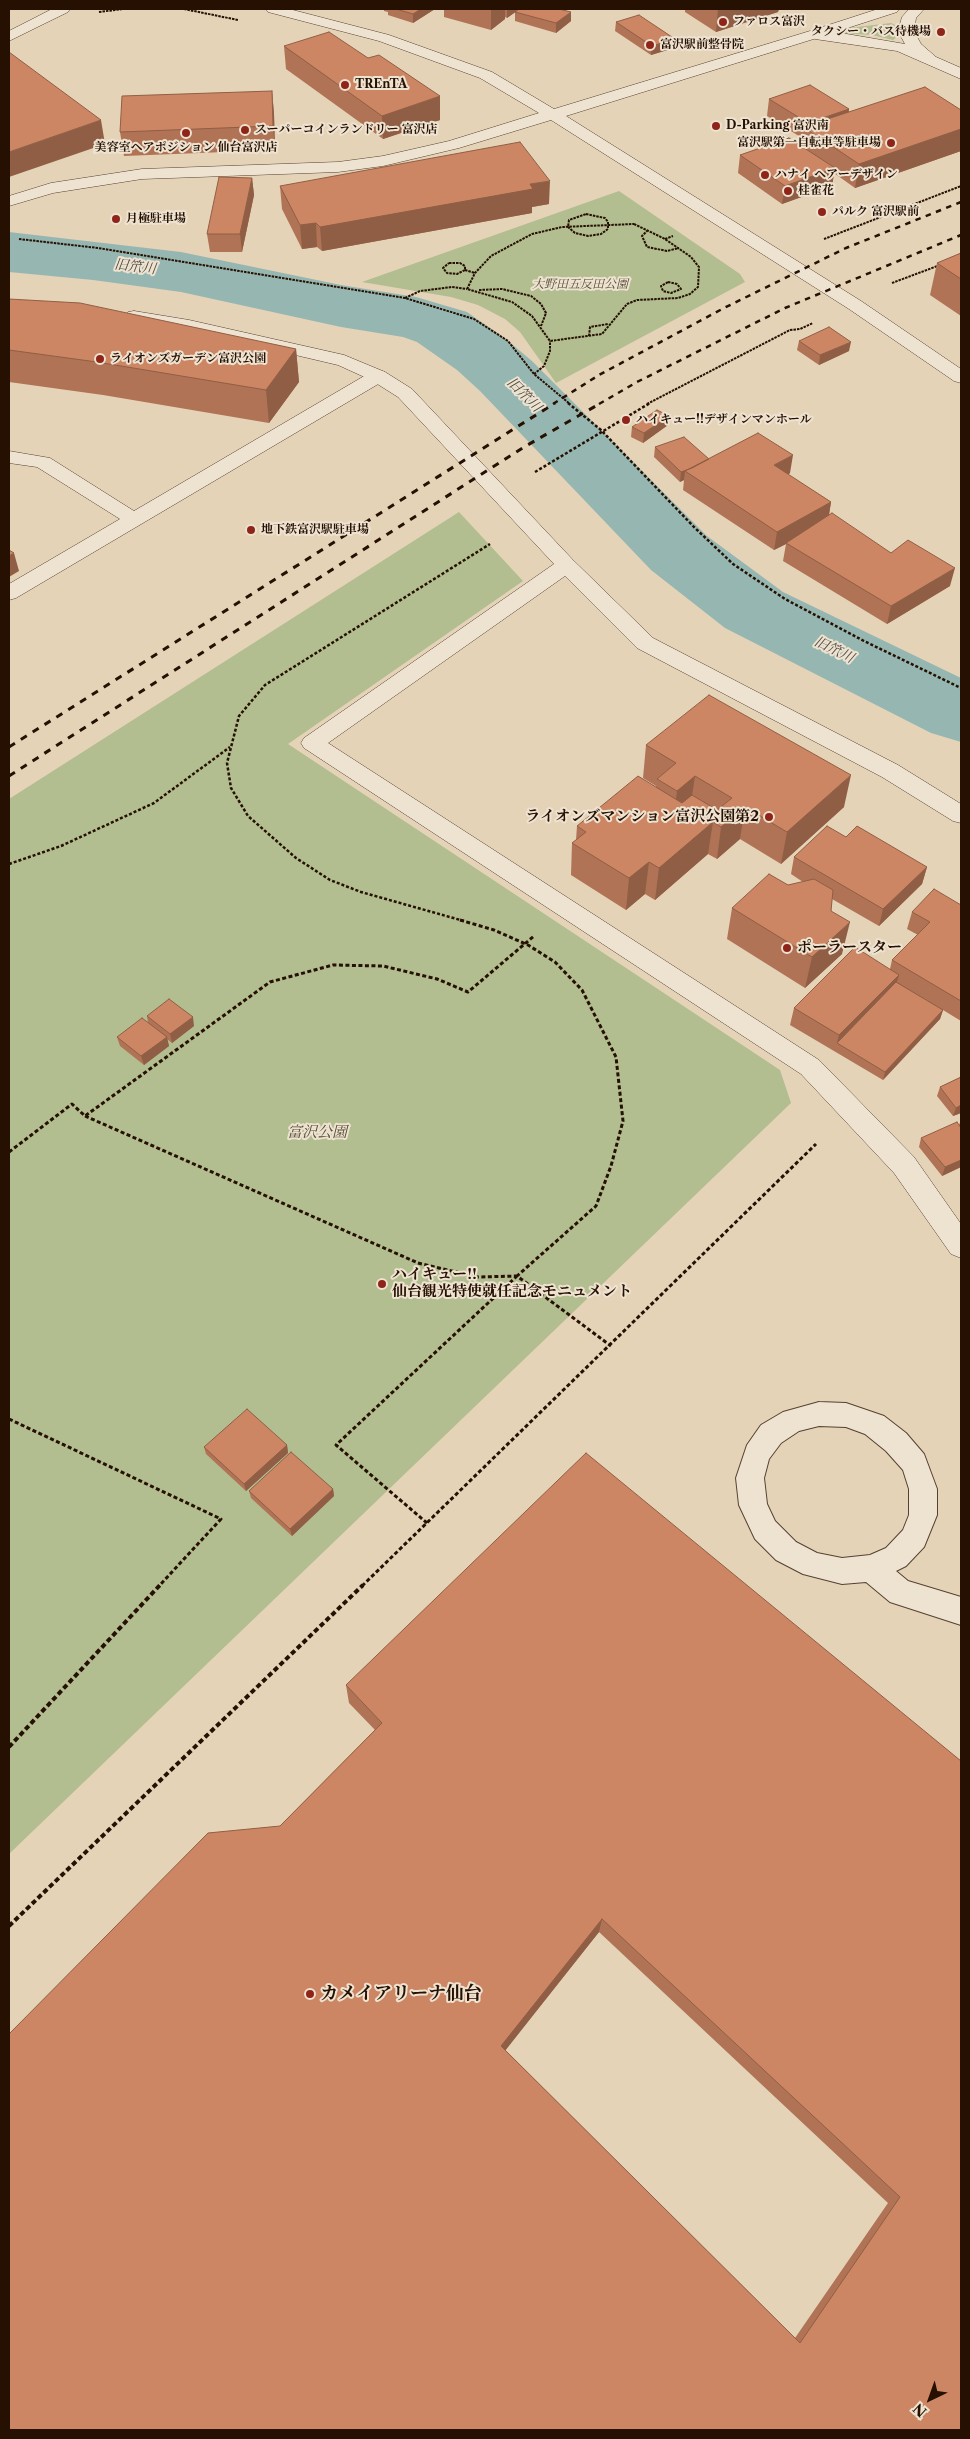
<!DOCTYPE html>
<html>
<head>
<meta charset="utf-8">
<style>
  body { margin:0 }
  #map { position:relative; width:970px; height:2439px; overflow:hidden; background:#e5d3b8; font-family:"Libre Caslon Text",serif }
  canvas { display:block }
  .frame { position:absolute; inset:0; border:10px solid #251002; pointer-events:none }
  .north { position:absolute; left:905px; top:2374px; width:50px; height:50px; -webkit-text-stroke:4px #eee2d1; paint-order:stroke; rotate:222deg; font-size:14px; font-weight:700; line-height:20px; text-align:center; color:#251002 }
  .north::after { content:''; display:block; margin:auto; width:18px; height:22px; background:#251002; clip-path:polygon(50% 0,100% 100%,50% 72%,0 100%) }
</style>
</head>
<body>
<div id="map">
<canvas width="970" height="2439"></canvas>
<div class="frame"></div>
<div class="north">N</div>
</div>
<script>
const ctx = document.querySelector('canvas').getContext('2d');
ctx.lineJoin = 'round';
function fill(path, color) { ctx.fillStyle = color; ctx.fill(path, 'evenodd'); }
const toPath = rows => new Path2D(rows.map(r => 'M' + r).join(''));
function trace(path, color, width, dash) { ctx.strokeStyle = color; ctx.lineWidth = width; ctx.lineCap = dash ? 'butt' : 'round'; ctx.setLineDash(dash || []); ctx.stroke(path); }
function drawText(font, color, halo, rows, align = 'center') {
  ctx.font = font + ' "Libre Caslon Text","Noto Serif JP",serif'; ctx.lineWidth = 4; ctx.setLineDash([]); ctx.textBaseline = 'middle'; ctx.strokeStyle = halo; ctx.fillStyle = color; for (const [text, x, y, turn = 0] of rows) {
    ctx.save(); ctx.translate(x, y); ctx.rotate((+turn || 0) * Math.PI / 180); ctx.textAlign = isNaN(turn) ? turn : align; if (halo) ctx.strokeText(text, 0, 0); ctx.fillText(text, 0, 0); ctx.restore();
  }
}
fill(toPath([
  [891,23,895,25,897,37,893,40,872,35,836,33,840,29],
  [619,191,740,274,745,282,556,383,520,332,505,319,478,305,451,297,362,282],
  [459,512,523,581,288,744,780,1070,791,1103,9,1854,9,799]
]), '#b2bd90');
fill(toPath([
  [9,232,181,252,341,285,416,297,467,312,507,340,532,361,707,536,783,592,961,678,961,742,931,733,725,628,651,570,480,391,457,370,417,342,403,337,341,327,181,292,93,280,9,272,9,232]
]), '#96b7b1');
const service = toPath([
  [819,1402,846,1403,884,1416,906,1433,924,1454,937,1489,937,1515,924,1547,906,1566,896,1571,908,1581,961,1597,961,1625,890,1602,866,1582,842,1584,803,1574,776,1560,755,1539,739,1505,736,1478,747,1445,761,1425,783,1412,819,1402],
  [819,1426,846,1427,865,1434,886,1451,903,1470,909,1489,909,1515,903,1530,886,1548,870,1555,842,1558,817,1553,796,1542,775,1521,767,1504,764,1478,769,1459,781,1443,799,1431,819,1426]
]);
const minor = toPath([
  [878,9,899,9,897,12,835,32,905,44,898,31,902,17,909,9,924,9,916,18,914,31,921,44,936,57,961,68,961,79,897,51,815,39,807,34,810,31,878,9],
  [378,370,385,372,387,376,385,380,16,598,9,600,9,584,120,519,37,467,9,463,9,451,50,458,134,511,371,372,378,370]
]);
const tertiary = toPath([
  [52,9,70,9,68,12,9,41,9,31,52,9],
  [266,9,289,9,389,35,492,72,554,109,810,31,820,31,823,34,820,37,566,116,861,301,961,369,961,383,954,381,849,309,551,120,459,148,383,166,338,172,142,179,53,193,9,206,9,196,51,183,142,169,338,162,383,156,449,141,539,113,480,78,379,41,268,12,266,9],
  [134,311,189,320,344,355,385,372,412,389,573,560,653,638,898,765,961,804,961,823,953,821,882,777,637,648,565,576,328,743,819,1060,914,1157,961,1224,961,1258,951,1254,894,1173,801,1074,304,748,301,743,304,738,554,564,398,397,371,380,338,365,189,330,128,320,125,316,128,312,134,311]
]);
trace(service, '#554130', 2);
trace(minor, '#554130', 1);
trace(tertiary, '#554130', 1);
trace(toPath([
  [184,9,238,20],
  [99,12,123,9],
  [586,214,605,218,608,222,608,229,601,234,588,236,575,233,568,227,569,220,586,214],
  [634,224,665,239,691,257,699,267,698,287,690,294,678,298,637,300,627,304,602,334,550,341,532,316,512,302,467,289,475,273,491,256,532,234,562,227,634,224],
  [648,230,642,236,647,247,667,251,679,248],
  [19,239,98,248,405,298,474,319,508,341,534,374,570,404],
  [665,239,673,236],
  [824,239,961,186],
  [449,263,460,263,465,266,465,270,457,274,447,273,443,268,449,263],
  [465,270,475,273],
  [668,282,677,284,681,289,671,293,663,291,661,286,668,282],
  [892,283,940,265],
  [479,290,502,289,531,296,541,304,546,313,541,326],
  [405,298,420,291,452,287,467,289],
  [589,336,590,327,608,324],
  [534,374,544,366,550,351,550,341],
  [647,404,790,330,800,329,813,323]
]), '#251002', 2, [2.5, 1]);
trace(toPath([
  [568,403,601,430,694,527,733,564,785,599,864,641,961,688],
  [535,472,650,403],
  [9,864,61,846,154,803,230,747],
  [464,921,361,892,330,880,296,858,248,816,231,788,227,763,239,716,265,685,490,544]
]), '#251002', 2.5, [3, 2]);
trace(toPath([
  [460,920,494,930,528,945,555,962,582,990,616,1057,623,1121,611,1166,596,1206,517,1276,611,1346],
  [85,1116,418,1263,477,1277,517,1276],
  [9,1152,72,1104,85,1116,270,982,333,965,383,966,437,979,468,992,534,936],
  [9,1419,221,1519,159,1586],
  [427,1523,336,1445,517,1276],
  [362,1586,816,1144]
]), '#251002', 3, [4, 2.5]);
trace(toPath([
  [9,1747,160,1585],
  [9,1926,363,1585]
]), '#251002', 4, [5, 3]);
fill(service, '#eee2d1');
fill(minor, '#eee2d1');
fill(tertiary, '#eee2d1');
trace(toPath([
  [553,404,599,375,724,308,846,248,961,202],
  [599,404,637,382,785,308,961,235]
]), '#251002', 2.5, [5.5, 5.5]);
trace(toPath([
  [9,747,555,403],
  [9,776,524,447,601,403]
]), '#251002', 3, [7, 7]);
fill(toPath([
  [384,9,435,9,413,23,388,15,388,12,384,11],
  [444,9,559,9,571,21,556,33,515,21,515,12,507,18,505,17,505,19,491,30,444,17],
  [685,9,779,9,778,12,716,32,685,12],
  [616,22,675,39,674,48,651,55,615,31],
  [284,46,440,120,383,139,286,69],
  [272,91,274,114,275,150,124,156,120,132],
  [769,99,849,109,849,112,961,110,961,151,855,188,834,173,832,186,782,204,738,173,740,155,801,146,802,138,767,116],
  [252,178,254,195,242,252,210,252,207,234],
  [280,186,549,204,532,207,532,213,322,251,317,247,302,249,282,209],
  [961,253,961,316,930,295,937,263],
  [9,299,296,349,299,382,269,423,103,395,9,382],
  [799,341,849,351,819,365,797,350],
  [669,416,668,425,643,443,631,437,632,427],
  [655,447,709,459,790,473,788,475,831,502,829,515,891,553,950,586,887,624,783,561,786,544,774,550,683,490,684,480,680,482,654,457],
  [646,745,844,807,781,864,740,839,717,859,708,854,655,900,645,894,626,910,571,875,572,843,576,840,577,826,656,787,656,786,643,778],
  [846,837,927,867,922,884,879,926,832,899,831,911,842,954,805,988,727,939,732,908,788,885,803,882,791,874,794,857],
  [961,905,961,1021,943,1010,940,1019,883,1080,790,1025,794,1008,890,969,892,960,918,935,907,929,912,912],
  [147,1016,194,1026,172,1043,167,1039,169,1046,144,1065,120,1046,117,1037,148,1023],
  [961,1077,961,1113,953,1116,937,1096,940,1087],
  [961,1120,961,1167,942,1176,919,1147,921,1138,959,1125],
  [287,1445,288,1453,246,1491,206,1454,204,1447],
  [333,1489,334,1496,292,1536,251,1498,249,1491],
  [346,1685,961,1761,961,2430,9,2430,280,1826,375,1730,349,1703],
  [599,1932,888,2203,795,2338,505,2050]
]), '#b07355');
fill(toPath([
  [421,9,435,9,413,23,413,14],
  [491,9,505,9,505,19,491,30],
  [507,9,520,9,507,18],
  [718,9,779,9,778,12,716,32],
  [571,12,571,21,556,33,556,23],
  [675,39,674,48,651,55,652,46],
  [272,91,274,114,275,150,273,126],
  [440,96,440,120,383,139,382,116],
  [849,109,846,126,807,129,808,123],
  [101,120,105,144,9,177,9,152],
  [961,129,961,151,855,188,859,164],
  [835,168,832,186,782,204,785,186],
  [252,178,254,195,242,252,240,234],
  [550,181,549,204,532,207,532,213,322,251,320,227,530,184],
  [316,223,317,247,302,249,300,225],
  [851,342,849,351,819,365,820,355],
  [296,349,299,382,269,423,266,390],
  [669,416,668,425,643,443,644,433],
  [793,455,790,473,771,484,774,465],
  [711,461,685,471,684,480,680,482,681,472],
  [831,502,828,521,786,543,786,544,774,550,777,532],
  [14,553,19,571,9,577,9,556],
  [955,568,950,586,887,624,891,606],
  [851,775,844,807,781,864,787,832],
  [695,776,690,809,673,823,677,791],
  [745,807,740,839,717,859,721,827],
  [713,822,708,854,655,900,659,868],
  [649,862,645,894,626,910,629,878],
  [927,867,922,884,879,926,883,909],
  [850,922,842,954,805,988,812,957],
  [899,975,894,992,837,1043,839,1035],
  [943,1010,940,1019,883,1080,885,1072],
  [193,1017,194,1026,172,1043,170,1034],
  [167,1037,169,1046,144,1065,141,1056],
  [961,1105,961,1113,953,1116,956,1108],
  [961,1160,961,1167,942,1176,945,1167],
  [287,1445,288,1453,246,1491,244,1484],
  [333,1489,334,1496,292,1536,290,1529],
  [602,1919,599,1932,501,2056,501,2046]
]), '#905e45');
const building = toPath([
  [396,9,421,9,413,14,396,9],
  [519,9,559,9,571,12,556,23,515,12,519,9],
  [639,15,675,39,652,46,616,22,639,15],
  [329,32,368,58,379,55,440,96,382,116,284,46,329,32],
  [9,52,101,120,9,152,9,52],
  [810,85,849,109,808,123,769,99,810,85],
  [925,87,961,110,961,129,859,164,803,127,925,87],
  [272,91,273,126,120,132,122,96,272,91],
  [789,138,835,168,785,186,740,155,789,138],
  [520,142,550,181,530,184,533,189,320,227,316,223,300,225,280,186,520,142],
  [219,177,252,178,240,234,207,234,219,177],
  [961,253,961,279,937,263,961,253],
  [9,299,80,303,296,349,266,390,97,362,9,350,9,299],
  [829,327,851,342,820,355,799,341,829,327],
  [657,410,669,416,644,433,632,427,657,410],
  [758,433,793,455,774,465,831,502,777,532,685,471,758,433],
  [684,437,709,459,692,468,681,472,655,447,684,437],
  [832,513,891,553,908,540,955,568,891,606,786,543,832,513],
  [9,550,14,553,9,556,9,550],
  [709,695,851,775,787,832,745,807,721,827,713,822,659,868,649,862,629,878,572,843,586,832,577,826,638,776,682,803,692,795,717,810,732,798,695,776,677,791,657,779,676,763,646,745,709,695],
  [827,826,846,837,857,826,927,867,883,909,794,857,827,826],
  [769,874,788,885,814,879,833,890,831,911,850,922,812,957,732,908,769,874],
  [934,889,961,905,961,1001,892,960,930,922,912,912,934,889],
  [855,947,899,975,839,1035,794,1008,855,947],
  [896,982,943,1010,885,1072,837,1043,896,982],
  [169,999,193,1017,170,1034,147,1016,169,999],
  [142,1018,167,1037,141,1056,117,1037,142,1018],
  [961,1077,961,1105,956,1108,940,1087,961,1077],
  [957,1122,961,1128,961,1160,945,1167,921,1138,957,1122],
  [247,1409,287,1445,244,1484,204,1447,247,1409],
  [291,1452,333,1489,290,1529,249,1491,291,1452],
  [586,1453,961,1761,961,2430,9,2430,9,2034,208,1833,280,1826,382,1723,346,1685,586,1453],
  [602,1919,900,2197,800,2343,501,2046,602,1919]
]);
fill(building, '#cd8663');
trace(building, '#905e45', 1);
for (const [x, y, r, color] of [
  [723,22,5,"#8f2418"],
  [941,32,5,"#8f2418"],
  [650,45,5,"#8f2418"],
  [345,85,5,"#8f2418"],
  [716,126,5,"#8f2418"],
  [245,130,5,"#8f2418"],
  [186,133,5,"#8f2418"],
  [891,143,5,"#8f2418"],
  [765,175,5,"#8f2418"],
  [788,191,5,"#8f2418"],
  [822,212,5,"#8f2418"],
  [116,219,5,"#8f2418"],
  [100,359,5,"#8f2418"],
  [626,420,5,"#8f2418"],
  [251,530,5,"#8f2418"],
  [769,817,5,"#8f2418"],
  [787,948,5,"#8f2418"],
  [382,1284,5,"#8f2418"],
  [310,1994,5,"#8f2418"]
]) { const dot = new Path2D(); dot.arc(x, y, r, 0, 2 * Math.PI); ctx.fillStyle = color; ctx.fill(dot); trace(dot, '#eee2d1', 2); }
drawText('bold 12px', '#251002', '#eee2d1', [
  ["ファロス富沢",733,22],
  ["タクシー・バス待機場",931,32,"right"],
  ["富沢駅前整骨院",660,45],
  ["TREnTA",355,85],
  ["D-Parking 富沢南",726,126],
  ["スーパーコインランドリー 富沢店",255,130],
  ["富沢駅第一自転車等駐車場",881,143,"right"],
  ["美容室ヘアポジション 仙台富沢店",186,148,"center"],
  ["ハナイ ヘアーデザイン",775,175],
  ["桂雀花",798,191],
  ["パルク 富沢駅前",832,212],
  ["月極駐車場",126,219],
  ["ライオンズガーデン富沢公園",110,359],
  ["ハイキュー!!デザインマンホール",636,420],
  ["地下鉄富沢駅駐車場",261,530]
], 'left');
drawText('italic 12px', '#564d34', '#eee2d1', [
  ["大野田五反田公園",580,285]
]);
drawText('italic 14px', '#4d4a3f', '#eee2d1', [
  ["旧笊川",135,267,7],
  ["旧笊川",524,395,45],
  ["旧笊川",834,650,26]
]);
drawText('bold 15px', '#251002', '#eee2d1', [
  ["ライオンズマンション富沢公園第2",759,817,"right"],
  ["ポーラースター",797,948],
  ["ハイキュー‼",392,1275],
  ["仙台観光特使就任記念モニュメント",392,1292]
], 'left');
drawText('italic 15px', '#564d34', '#eee2d1', [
  ["富沢公園",317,1133]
]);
drawText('bold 18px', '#251002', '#eee2d1', [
  ["カメイアリーナ仙台",320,1994]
], 'left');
</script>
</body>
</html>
